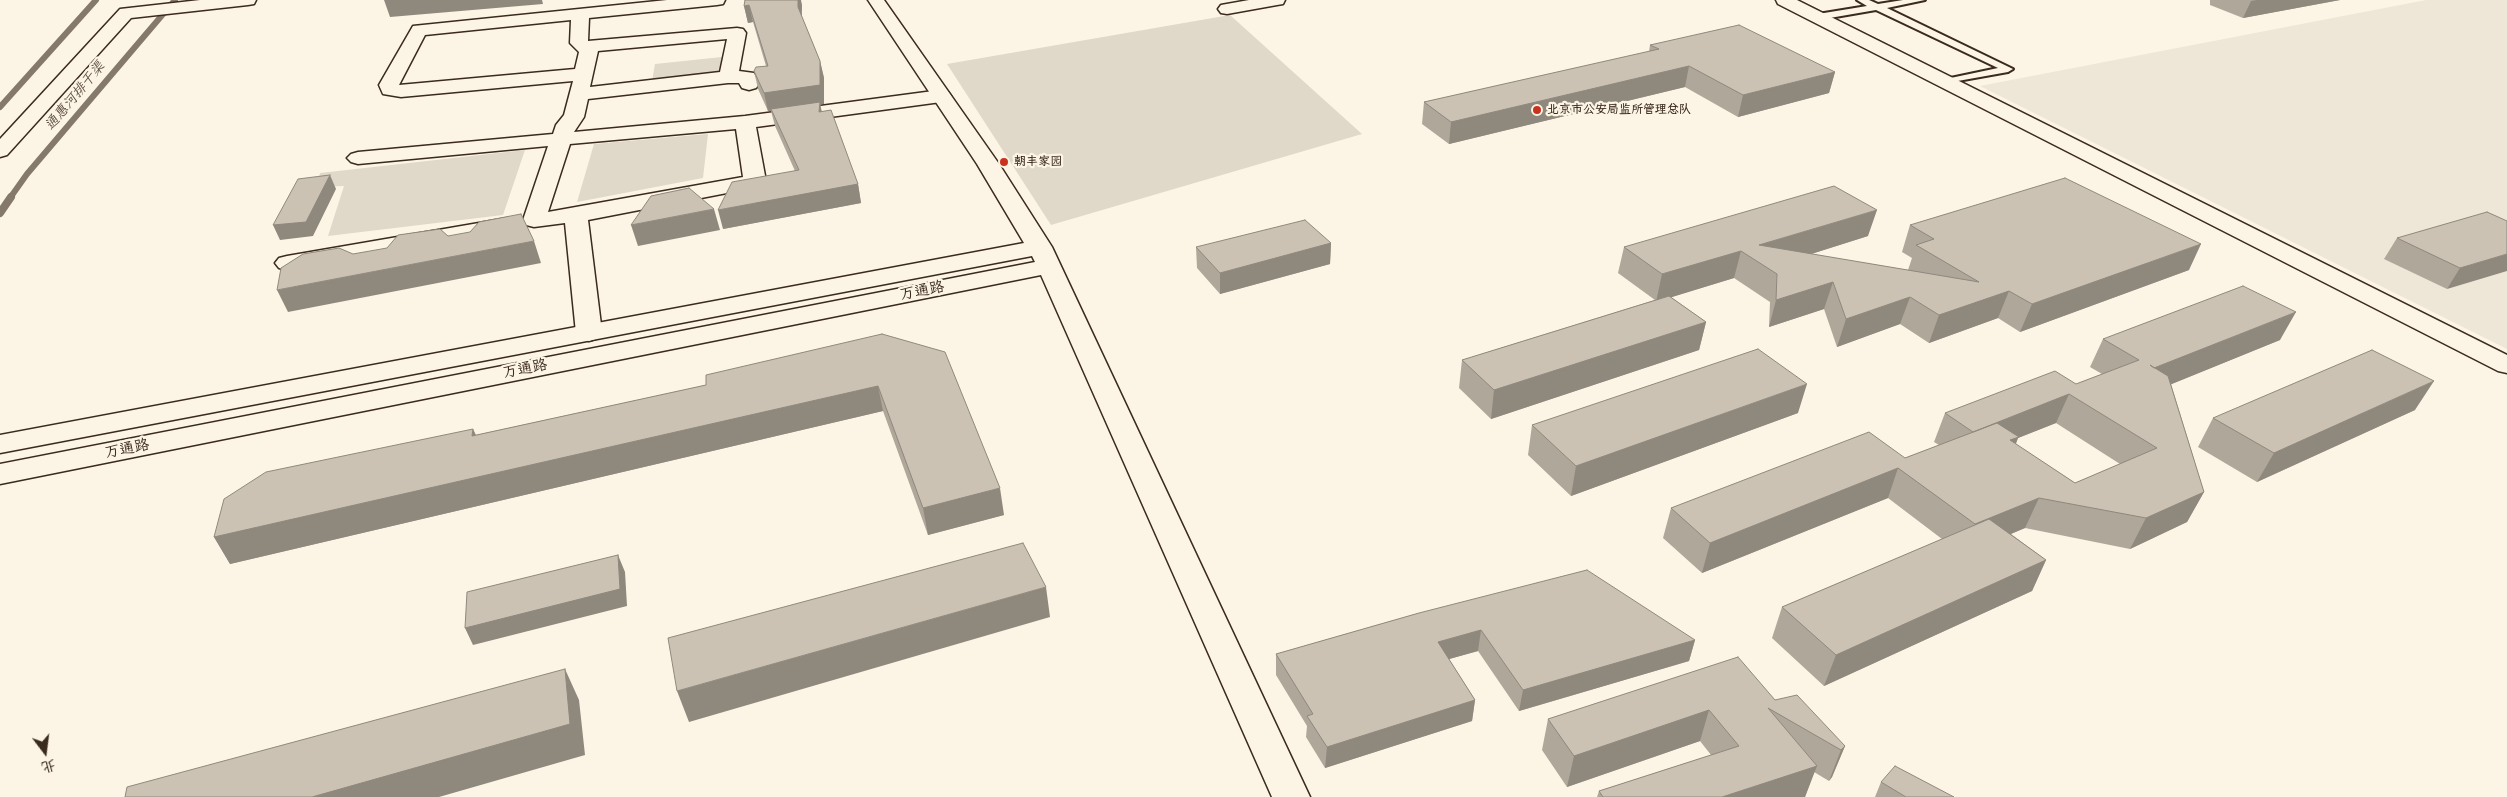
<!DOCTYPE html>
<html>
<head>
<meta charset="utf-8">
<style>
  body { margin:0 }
  #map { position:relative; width:2507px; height:797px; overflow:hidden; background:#fcf5e5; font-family:"Playpen Sans","LXGW WenKai TC",sans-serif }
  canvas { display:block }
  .north { position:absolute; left:20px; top:727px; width:50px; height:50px; -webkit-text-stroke:4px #fcf5e5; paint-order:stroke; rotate:165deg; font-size:14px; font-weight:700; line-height:20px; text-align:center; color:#3b2a1e }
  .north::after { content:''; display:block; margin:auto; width:18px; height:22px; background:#3b2a1e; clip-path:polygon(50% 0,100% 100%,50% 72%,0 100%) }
</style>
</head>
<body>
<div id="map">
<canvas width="2507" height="797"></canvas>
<div class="north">北</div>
</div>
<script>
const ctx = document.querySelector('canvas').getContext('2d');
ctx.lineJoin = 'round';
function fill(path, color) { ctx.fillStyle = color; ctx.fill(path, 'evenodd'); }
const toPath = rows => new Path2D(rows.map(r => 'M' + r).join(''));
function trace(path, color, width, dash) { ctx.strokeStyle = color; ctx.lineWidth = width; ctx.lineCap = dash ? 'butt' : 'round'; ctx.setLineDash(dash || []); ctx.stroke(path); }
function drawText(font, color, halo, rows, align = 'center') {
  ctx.font = font + ' "Playpen Sans","LXGW WenKai TC",sans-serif'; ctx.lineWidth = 4.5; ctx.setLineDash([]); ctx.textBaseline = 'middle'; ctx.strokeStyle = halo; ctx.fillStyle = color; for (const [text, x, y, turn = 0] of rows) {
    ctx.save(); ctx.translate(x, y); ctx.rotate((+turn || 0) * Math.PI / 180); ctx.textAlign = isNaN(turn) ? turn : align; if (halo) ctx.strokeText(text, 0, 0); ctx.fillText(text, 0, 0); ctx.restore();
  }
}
fill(toPath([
  [2426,0,2507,0,2507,349,1980,86]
]), '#eee6d6');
fill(toPath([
  [1230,15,1362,134,1051,225,947,64],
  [722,57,719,74,652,81,655,64],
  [708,134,703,178,577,202,594,144],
  [525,150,503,215,328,236,344,186,317,187,320,173]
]), '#e0d8c8');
trace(toPath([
  [0,107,96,0],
  [10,198,27,174,175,0]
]), '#85796b', 6);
trace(toPath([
  [0,213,11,197]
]), '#85796b', 8);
const lane = toPath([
  [1857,0,1869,0,1878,4,1903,0,1925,0,1887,8,2013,69,2008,72,1941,84,1941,80,1998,68,1876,10,1818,20,1813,17,1818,14,1867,6,1857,0]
]);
const street = toPath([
  [200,0,256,0,254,4,248,5,131,18,7,155,0,157,0,139,120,9,200,0],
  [667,0,725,0,723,4,717,5,589,18,588,41,737,28,743,29,746,33,739,71,754,73,759,84,756,88,749,90,742,88,739,83,728,83,588,99,584,117,574,132,745,116,941,90,948,92,951,96,948,100,941,102,756,127,766,181,763,186,588,220,602,333,598,338,589,341,580,338,576,333,565,223,534,227,526,225,523,220,548,146,358,164,351,162,347,158,351,154,358,152,553,134,556,125,564,115,573,81,401,97,383,94,379,85,413,26,667,0],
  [571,20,570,43,579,52,575,69,399,85,425,35,571,20],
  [727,39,720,72,590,87,598,51,727,39],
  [736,129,743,177,548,212,570,144,736,129],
  [1249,0,1285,0,1283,4,1277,5,1227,14,1221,13,1218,9,1221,5,1249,0],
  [1776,0,1797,0,2507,355,2507,373,2498,371,1778,4,1776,0],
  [508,218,516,220,519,225,516,230,287,270,279,268,275,263,279,258,287,256,508,218]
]);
const secondary = toPath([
  [868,0,884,0,999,164,1052,247,1310,797,1272,797,1041,275,0,484,0,464,1035,262,1032,256,0,453,0,435,1024,243,977,164,868,0]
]);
trace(lane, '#3b2a1e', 4);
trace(street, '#3b2a1e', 3);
trace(secondary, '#3b2a1e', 3);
fill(lane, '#fcf5e5');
fill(street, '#fcf5e5');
fill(secondary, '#fcf5e5');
fill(toPath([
  [2210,0,2340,0,2243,18,2210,5],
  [802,5,802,17,820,61,824,78,824,104,820,104,822,112,858,184,861,203,723,229,795,171,775,126,771,111,768,111,758,89,754,71,766,66,753,22,748,23,744,6],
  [1650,45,1835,72,1829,93,1738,117,1685,87,1449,144,1422,124,1424,102,1649,52],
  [2507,221,2447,289,2384,259,2397,238],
  [1910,225,2189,270,2020,332,1998,318,1929,343,1900,324,1837,347,1824,309,1769,327,1770,302,1734,278,1671,297,1706,322,1699,350,1491,419,1459,388,1462,360,1655,300,1618,273,1624,247,1868,236,1811,254,1908,270,1912,258,1902,252],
  [1331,243,1330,264,1220,294,1197,268,1196,247],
  [882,334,1004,515,928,535,883,411,230,564,214,537,473,429,476,435,706,385],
  [2103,339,2280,340,2171,384,2204,492,2187,522,2130,549,2025,528,2011,534,2046,560,2032,591,1824,686,1772,638,1782,607,1942,539,1888,498,1702,573,1663,538,1671,508,1905,458,1939,445,1934,442,1945,413,2076,384,2102,374,2090,367],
  [2056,423,2120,464,2075,483,2016,444,2018,438],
  [2415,410,2257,482,2198,447,2213,418],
  [1798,413,1571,496,1528,455,1532,425],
  [1419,613,1695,640,1689,661,1519,711,1478,651,1449,659,1475,700,1472,721,1325,768,1306,737,1307,726,1276,675,1276,654],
  [1775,700,1845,746,1832,777,1829,781,1814,772,1805,797,1597,797,1599,791,1711,755,1700,741,1567,787,1542,750,1548,719],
  [1881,782,1954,797,1875,797]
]), '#afa79a');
fill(toPath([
  [384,0,542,0,543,4,390,17],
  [798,0,801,0,802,5,801,24,798,7],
  [2257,0,2340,0,2243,18,2251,1],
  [749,5,753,22,748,23,744,6],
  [820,61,824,78,824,104,820,104,823,120,819,112,820,104,768,111,764,93],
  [1689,66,1685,87,1449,144,1451,122],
  [1835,72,1829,93,1738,117,1743,95],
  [330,175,336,189,313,236,280,240,273,225],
  [858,184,861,203,723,229,718,210],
  [714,209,720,230,638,246,631,225],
  [1877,210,1868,236,1767,268,1759,245],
  [534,241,541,263,288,312,277,290],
  [1331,243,1330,264,1220,294,1220,273],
  [2201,244,2189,270,2020,332,2032,304],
  [1741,251,1734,278,1656,302,1662,274],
  [2507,254,2507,271,2447,289,2460,268],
  [1833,282,1824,309,1769,327,1776,300],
  [2009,291,1998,318,1929,343,1939,315],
  [1910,297,1900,324,1837,347,1846,319],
  [2296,312,2280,340,2140,397,2154,368],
  [1706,322,1699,350,1491,419,1494,390],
  [2434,381,2415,410,2257,482,2274,453],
  [1807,384,1798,413,1571,496,1576,466],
  [878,386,883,411,230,564,214,537],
  [2069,394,2056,423,2018,438,2006,466,1973,432],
  [473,429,484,455,472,436],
  [1898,468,1888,498,1702,573,1710,543],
  [1000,488,1004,515,928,535,923,508],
  [2204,492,2187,522,2130,549,2146,518],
  [2039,498,2025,528,1962,554,1975,524],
  [618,555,625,572,627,606,473,645,465,628],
  [2046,560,2032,591,1824,686,1836,655],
  [1046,587,1050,617,689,722,677,691],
  [1481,630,1478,651,1435,663,1438,642],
  [1695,640,1689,661,1519,711,1523,690],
  [565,669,579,700,585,755,439,797,312,797],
  [1475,700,1472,721,1325,768,1327,747],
  [1709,710,1700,741,1567,787,1574,756],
  [1845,746,1832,777,1829,781,1841,750],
  [1817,766,1805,797,1722,797]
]), '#8f887d');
const building = toPath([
  [745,0,798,0,798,7,820,61,820,85,764,93,754,71,756,67,768,66,749,5,744,6,745,0],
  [1739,25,1835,72,1743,95,1689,66,1451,122,1424,102,1659,49,1650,45,1739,25],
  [820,102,819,112,831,110,858,184,718,210,732,182,799,170,771,109,820,102],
  [330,175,306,222,273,225,298,179,330,175],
  [2065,178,2201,244,2032,304,2009,291,1939,315,1910,297,1846,319,1833,282,1776,300,1777,274,1741,251,1662,274,1624,247,1834,186,1877,210,1759,245,1979,282,1916,245,1934,239,1910,225,2065,178],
  [689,188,714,209,631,225,651,196,689,188],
  [2487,212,2507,221,2507,254,2460,268,2397,238,2487,212],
  [521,214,534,241,277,290,281,268,303,254,339,248,353,254,387,248,398,235,440,229,448,236,470,232,479,222,521,214],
  [1305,220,1331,243,1220,273,1196,247,1305,220],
  [2243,286,2296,312,2154,368,2150,365,2168,376,2204,492,2146,518,2039,498,1975,524,1898,468,1710,543,1671,508,1869,432,1905,458,1997,423,2019,437,2010,440,2075,483,2157,448,2069,394,1973,432,1945,413,2055,371,2076,384,2139,360,2103,339,2243,286],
  [1669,296,1706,322,1494,390,1462,360,1669,296],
  [882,334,945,352,1000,488,923,508,878,386,214,537,224,499,266,472,473,429,472,436,706,385,706,375,882,334],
  [1758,349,1807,384,1576,466,1532,425,1758,349],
  [2372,350,2434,381,2274,453,2213,418,2372,350],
  [1989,519,2046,560,1836,655,1782,607,1989,519],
  [1023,543,1046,587,677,691,668,638,1023,543],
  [618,555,620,589,465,628,467,592,618,555],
  [1587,570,1695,640,1523,690,1481,630,1438,642,1475,700,1327,747,1307,716,1313,714,1276,654,1419,613,1587,570],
  [1738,657,1775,700,1797,695,1845,746,1841,750,1768,708,1817,766,1722,797,1603,797,1599,791,1739,746,1709,710,1574,756,1548,719,1738,657],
  [565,669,570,724,312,797,125,797,127,787,565,669],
  [1895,766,1954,797,1906,797,1881,782,1895,766]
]);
fill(building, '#ccc2b3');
trace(building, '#8f887d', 1);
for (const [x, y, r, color] of [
  [1537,110,5,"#c8321e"],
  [1004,162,5,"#c8321e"]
]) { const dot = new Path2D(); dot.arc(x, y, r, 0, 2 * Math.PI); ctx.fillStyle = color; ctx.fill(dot); trace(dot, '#fcf5e5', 2); }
drawText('bold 12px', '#3b2a1e', '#fcf5e5', [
  ["北京市公安局监所管理总队",1547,110],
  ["朝丰家园",1014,162]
], 'left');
drawText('italic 14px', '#605144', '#fcf5e5', [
  ["通惠河排干渠",75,96,-50]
]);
drawText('15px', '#3b2a1e', '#fcf5e5', [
  ["万通路",922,291,-11],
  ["万通路",525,369,-11],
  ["万通路",127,449,-11]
]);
</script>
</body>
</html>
